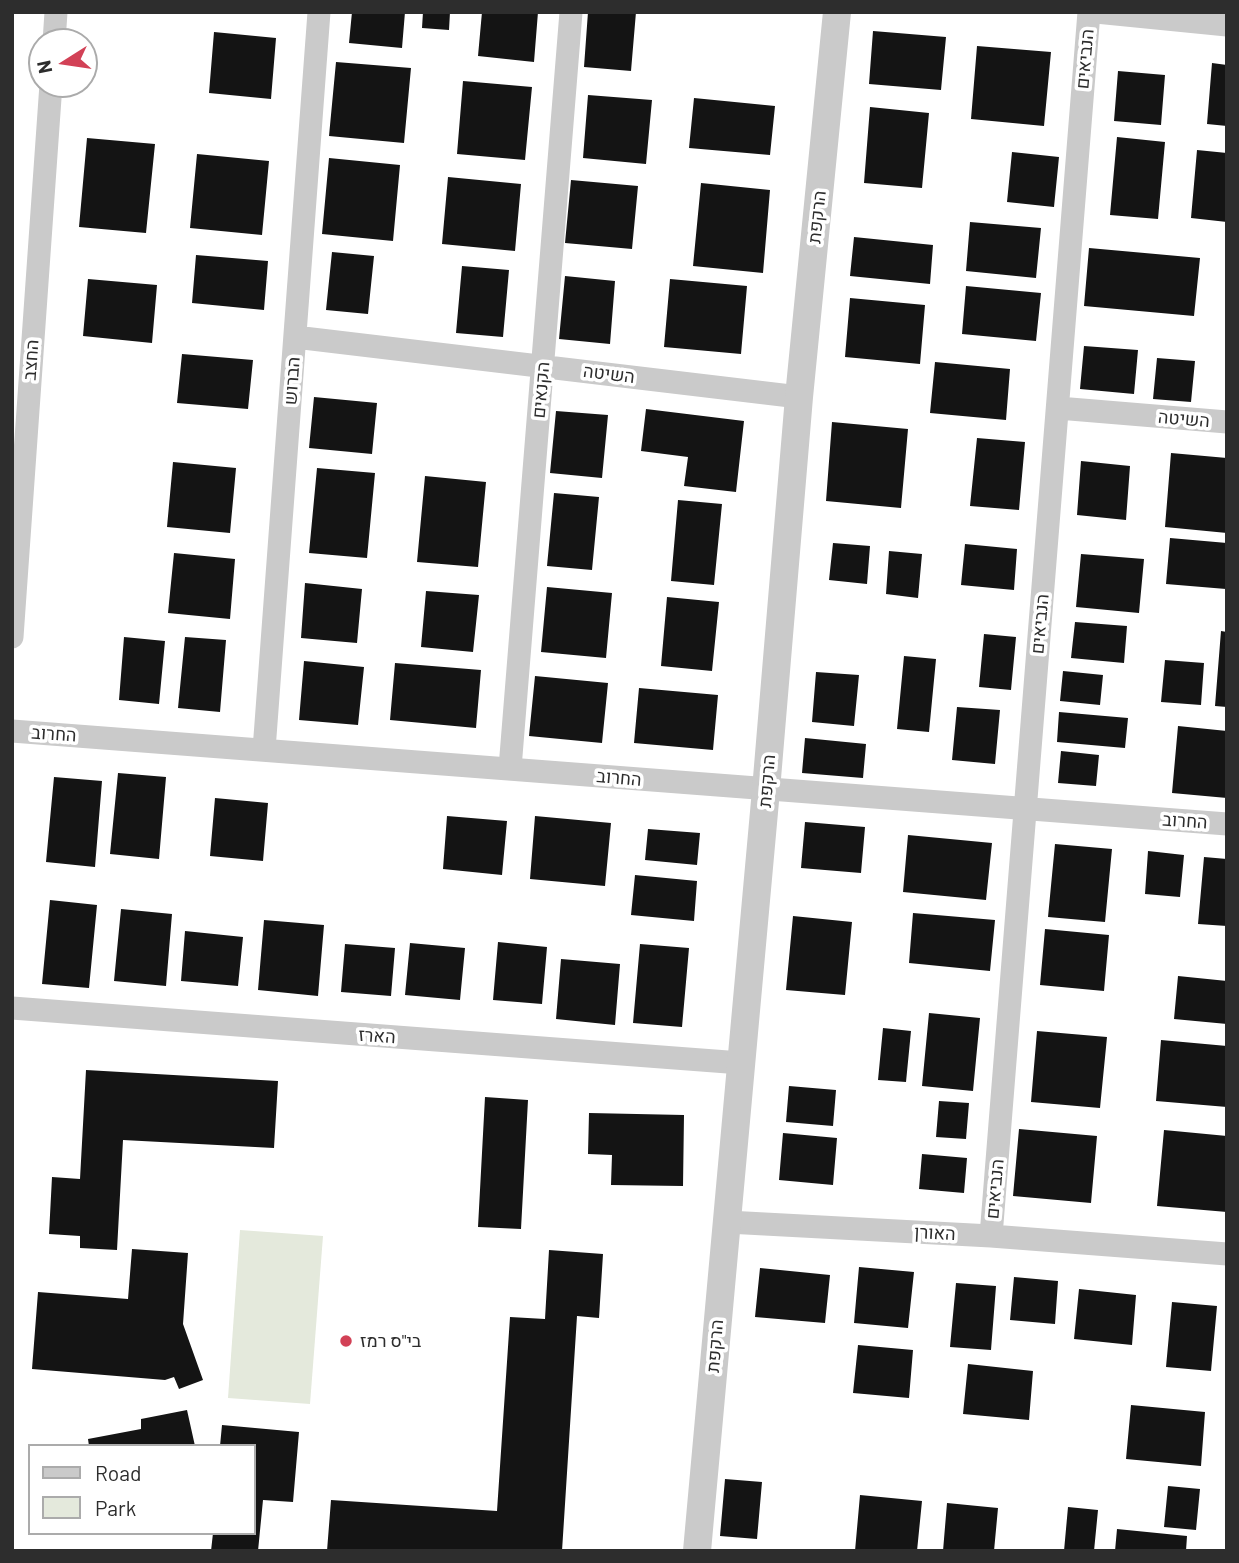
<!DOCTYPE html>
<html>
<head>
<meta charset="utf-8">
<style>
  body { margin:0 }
  #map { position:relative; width:1239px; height:1563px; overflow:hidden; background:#fff; font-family:Barlow,sans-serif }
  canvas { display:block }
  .frame { position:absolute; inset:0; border:14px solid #2d2d2d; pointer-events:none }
  .legend { position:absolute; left:28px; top:1444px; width:228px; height:91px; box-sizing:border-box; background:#fff; border:2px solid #ababab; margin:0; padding:9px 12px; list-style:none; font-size:21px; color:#2d2d2d }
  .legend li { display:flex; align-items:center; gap:14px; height:35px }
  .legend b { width:35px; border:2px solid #ababab }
  .north { position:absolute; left:28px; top:28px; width:70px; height:70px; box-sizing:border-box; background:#fff; border:2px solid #ababab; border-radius:50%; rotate:258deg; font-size:19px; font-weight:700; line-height:28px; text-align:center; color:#2d2d2d }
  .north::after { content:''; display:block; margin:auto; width:24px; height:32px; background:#d24156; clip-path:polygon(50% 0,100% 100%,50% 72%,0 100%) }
</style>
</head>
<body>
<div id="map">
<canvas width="1239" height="1563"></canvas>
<div class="frame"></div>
<ul class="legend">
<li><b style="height:9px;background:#cacaca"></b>Road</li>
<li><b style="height:19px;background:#e4e9dc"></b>Park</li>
</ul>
<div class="north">N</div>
</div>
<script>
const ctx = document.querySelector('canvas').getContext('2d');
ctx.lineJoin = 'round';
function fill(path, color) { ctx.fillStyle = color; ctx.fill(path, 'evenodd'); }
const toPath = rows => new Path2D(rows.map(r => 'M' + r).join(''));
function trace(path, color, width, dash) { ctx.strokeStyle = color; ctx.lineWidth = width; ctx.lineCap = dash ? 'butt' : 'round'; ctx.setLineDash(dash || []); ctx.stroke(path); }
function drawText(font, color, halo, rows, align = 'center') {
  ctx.font = font + ' Barlow,Heebo,sans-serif'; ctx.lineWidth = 7; ctx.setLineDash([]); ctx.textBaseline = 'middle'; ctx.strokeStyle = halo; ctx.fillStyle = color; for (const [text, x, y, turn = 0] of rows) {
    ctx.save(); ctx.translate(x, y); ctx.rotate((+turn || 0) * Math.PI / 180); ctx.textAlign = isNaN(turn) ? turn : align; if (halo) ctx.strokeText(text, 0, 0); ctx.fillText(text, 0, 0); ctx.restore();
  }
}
fill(toPath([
  [240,1230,323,1236,310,1404,228,1398]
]), '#e4e9dc');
fill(toPath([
  [352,12,405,12,402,48,349,43],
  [423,12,450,12,449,30,422,28],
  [482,12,538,12,534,62,478,56],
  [588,12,636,12,631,71,584,67],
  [873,31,946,37,941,90,869,84],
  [214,32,276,38,271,99,209,93],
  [977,46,1051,52,1044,126,971,119],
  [336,62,411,68,404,143,329,136],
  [1212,63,1227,65,1227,126,1207,124],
  [1118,71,1165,75,1161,125,1114,121],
  [463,81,532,87,525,160,457,154],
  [588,95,652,100,646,164,583,158],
  [694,98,775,106,770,155,689,148],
  [870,107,929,113,922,188,864,183],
  [1117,137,1165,142,1158,219,1110,215],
  [87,138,155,144,146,233,79,227],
  [1197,150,1227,153,1227,222,1191,218],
  [1012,152,1059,157,1054,207,1007,202],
  [197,154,269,161,262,235,190,228],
  [329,158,400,165,393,241,322,234],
  [448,177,521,184,515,251,442,244],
  [571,180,638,186,632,249,565,243],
  [701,183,770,190,763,273,693,266],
  [970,222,1041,228,1036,278,966,271],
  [854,237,933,245,930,284,850,276],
  [1089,248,1200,258,1194,316,1084,306],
  [332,252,374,256,368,314,326,310],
  [196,255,268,261,264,310,192,303],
  [462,266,509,270,503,337,456,333],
  [565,276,615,281,610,344,559,339],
  [88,279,157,285,152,343,83,336],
  [670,279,747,286,741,354,664,347],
  [966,286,1041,293,1036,341,962,334],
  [850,298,925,305,920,364,845,357],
  [1084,346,1138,350,1134,394,1080,389],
  [182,354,253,360,248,409,177,403],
  [1157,358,1195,361,1191,402,1153,399],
  [935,362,1010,369,1006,420,930,413],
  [314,397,377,403,372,454,309,448],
  [646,409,744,421,736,492,684,486,688,457,641,451],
  [556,411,608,415,602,478,550,473],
  [832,422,908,429,901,508,826,501],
  [977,438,1025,442,1019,510,970,506],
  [1171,453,1227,458,1227,533,1165,527],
  [1081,461,1130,466,1126,520,1077,515],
  [173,462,236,468,230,533,167,527],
  [317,468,375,473,367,558,309,553],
  [425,476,486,482,478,567,417,562],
  [554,493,599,497,592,570,547,566],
  [678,500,722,504,714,585,671,581],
  [1170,538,1227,543,1226,589,1166,584],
  [833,543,870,546,867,584,829,580],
  [965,544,1017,549,1014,590,961,585],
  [889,551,922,554,918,598,886,594],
  [174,553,235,559,230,619,168,613],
  [1081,554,1144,559,1139,613,1076,607],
  [305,583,362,589,357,643,301,638],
  [547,587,612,593,606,658,541,652],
  [426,591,479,595,473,652,421,647],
  [667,597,719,602,712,671,661,666],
  [1075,622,1127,626,1124,663,1071,658],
  [1221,631,1227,632,1227,707,1215,706],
  [984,634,1016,637,1011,690,979,687],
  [124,637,165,641,159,704,119,700],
  [185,637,226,640,220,712,178,708],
  [904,656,936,659,929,732,897,729],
  [1165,660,1204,663,1201,705,1161,702],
  [304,661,364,667,358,725,299,720],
  [395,663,481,670,476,728,390,720],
  [1063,671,1103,675,1100,705,1060,701],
  [816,672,859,675,854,726,812,722],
  [535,676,608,683,602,743,529,736],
  [639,688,718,695,713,750,634,743],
  [957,707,1000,710,995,764,952,760],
  [1059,712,1128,718,1125,748,1057,742],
  [1178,726,1227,731,1227,798,1172,793],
  [805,738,866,744,863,778,802,773],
  [1061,751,1099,755,1096,786,1058,783],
  [118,773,166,777,159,859,110,854],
  [54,777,102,781,95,867,46,862],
  [215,798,268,803,263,861,210,856],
  [447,816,507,821,502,875,443,869],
  [535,816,611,823,605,886,530,879],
  [805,822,865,827,861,873,801,868],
  [648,829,700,833,697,865,645,860],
  [908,835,992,843,986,900,903,892],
  [1055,844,1112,849,1105,922,1048,917],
  [1148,851,1184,855,1180,897,1145,894],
  [1204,857,1227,859,1227,926,1198,924],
  [635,875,697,881,694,921,631,915],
  [50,900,97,905,89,988,42,984],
  [121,909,172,914,166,986,114,981],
  [913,913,995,920,990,971,909,963],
  [793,916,852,922,845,995,786,990],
  [264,920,324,925,318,996,258,990],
  [1045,929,1109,935,1104,991,1040,985],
  [185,931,243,937,238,986,181,981],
  [498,942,547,947,542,1004,493,1000],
  [410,943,465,948,460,1000,405,995],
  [345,944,395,948,391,996,341,992],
  [640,944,689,948,682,1027,633,1023],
  [561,959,620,964,615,1025,556,1019],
  [1178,976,1227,981,1227,1024,1174,1019],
  [929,1013,980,1018,973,1091,922,1086],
  [883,1028,911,1031,906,1082,878,1080],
  [1037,1031,1107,1037,1100,1108,1031,1102],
  [1161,1040,1227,1046,1227,1107,1156,1101],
  [86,1070,278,1081,274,1148,123,1140,117,1250,80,1248,80,1236,49,1234,52,1177,80,1179],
  [789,1086,836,1090,833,1126,786,1122],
  [485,1097,528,1100,521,1229,478,1227],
  [939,1101,969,1103,966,1139,936,1137],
  [589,1113,684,1115,683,1186,611,1185,612,1155,588,1154],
  [1019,1129,1097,1136,1091,1203,1013,1196],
  [1164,1130,1227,1136,1227,1212,1157,1206],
  [783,1133,837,1138,833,1185,779,1180],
  [922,1154,967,1158,964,1193,919,1189],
  [132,1249,188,1253,183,1324,203,1380,179,1389,174,1377,165,1380,32,1369,38,1292,128,1299],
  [549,1250,603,1254,599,1318,577,1316,562,1551,327,1551,331,1500,497,1511,510,1317,545,1319],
  [859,1267,914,1272,908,1328,854,1323],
  [760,1268,830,1275,825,1323,755,1317],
  [1014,1277,1058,1281,1055,1324,1010,1320],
  [956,1283,996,1286,991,1350,950,1347],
  [1079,1289,1136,1295,1132,1345,1074,1339],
  [1172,1302,1217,1306,1211,1371,1166,1367],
  [858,1345,913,1350,909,1398,853,1393],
  [968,1364,1033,1371,1029,1420,963,1414],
  [1131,1405,1205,1412,1201,1466,1126,1459],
  [187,1410,195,1446,89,1446,88,1439,141,1429,141,1419],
  [222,1425,299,1432,293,1502,263,1500,258,1551,211,1551,213,1533,254,1533,254,1446,220,1446],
  [725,1479,762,1482,757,1539,720,1536],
  [1168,1486,1200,1489,1196,1530,1164,1527],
  [860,1495,922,1501,917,1551,855,1551],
  [947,1503,998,1508,994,1551,943,1551],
  [1068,1507,1098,1510,1094,1551,1064,1551],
  [1117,1529,1187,1536,1186,1551,1115,1551]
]), '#141414');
trace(toPath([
  [1096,12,1227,25],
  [54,42,56,12],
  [295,337,799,397],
  [1058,408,1227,422],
  [12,637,51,84],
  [12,731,1227,824],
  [264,750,319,12],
  [510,768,571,12],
  [12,1008,741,1063],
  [727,1222,991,1236,1227,1254],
  [991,1236,1089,12]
]), '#cacaca', 23);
trace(toPath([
  [697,1551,766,790,799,397,837,12]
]), '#cacaca', 28);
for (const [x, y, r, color] of [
  [346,1341,7,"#d24156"]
]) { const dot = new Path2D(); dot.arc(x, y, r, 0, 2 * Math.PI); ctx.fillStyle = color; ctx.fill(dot); trace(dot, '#fff', 2.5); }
drawText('18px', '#2d2d2d', '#fff', [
  ["הנביאים",1085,59,-85],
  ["הרקפת",817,217,-84],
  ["החצב",31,360,-86],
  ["השיטה",609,374,7],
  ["הברוש",292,381,-86],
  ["הקנאים",541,390,-85],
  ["השיטה",1184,419,5],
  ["הנביאים",1040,624,-85],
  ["החרוב",54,734,4],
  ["החרוב",619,778,5],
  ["הרקפת",767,781,-85],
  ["החרוב",1185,821,4],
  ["הארז",377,1036,4],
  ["הנביאים",995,1189,-85],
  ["האורן",935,1233,3],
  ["הרקפת",715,1346,-85]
]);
drawText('18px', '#2d2d2d', '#fff', [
  ["בי\"ס רמז",360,1341]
], 'left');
</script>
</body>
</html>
